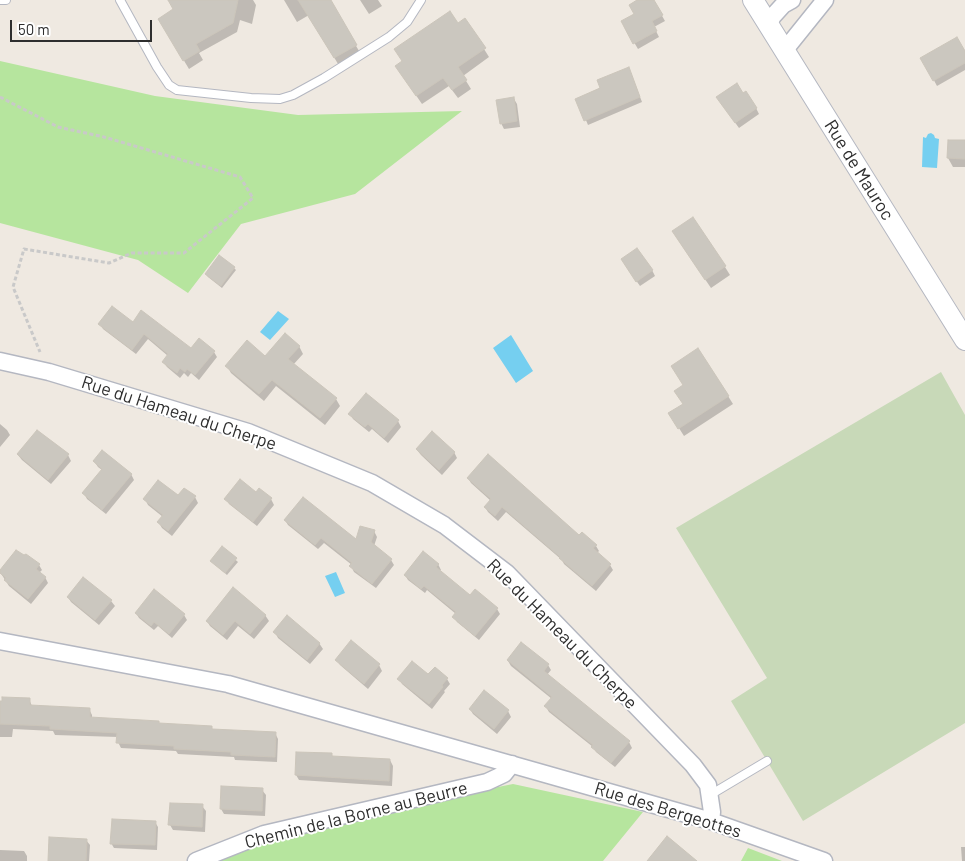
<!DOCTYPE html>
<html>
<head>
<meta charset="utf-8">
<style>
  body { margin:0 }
  #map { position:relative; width:965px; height:861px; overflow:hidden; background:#efe9e1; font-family:Barlow,sans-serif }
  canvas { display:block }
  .scale { position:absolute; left:10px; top:20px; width:142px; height:22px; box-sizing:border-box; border:2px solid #2e2e2e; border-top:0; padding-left:6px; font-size:15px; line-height:18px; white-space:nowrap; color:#2e2e2e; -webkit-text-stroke:4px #fff; paint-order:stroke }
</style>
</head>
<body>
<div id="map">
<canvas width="965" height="861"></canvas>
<div class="scale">50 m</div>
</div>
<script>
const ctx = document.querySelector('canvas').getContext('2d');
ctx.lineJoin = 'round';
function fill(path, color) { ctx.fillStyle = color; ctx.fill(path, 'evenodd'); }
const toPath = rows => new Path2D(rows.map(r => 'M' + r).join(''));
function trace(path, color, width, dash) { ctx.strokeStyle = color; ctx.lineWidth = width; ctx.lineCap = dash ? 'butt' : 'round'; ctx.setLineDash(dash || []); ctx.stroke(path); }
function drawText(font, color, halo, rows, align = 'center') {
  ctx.font = font + ' Barlow,sans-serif'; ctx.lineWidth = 4; ctx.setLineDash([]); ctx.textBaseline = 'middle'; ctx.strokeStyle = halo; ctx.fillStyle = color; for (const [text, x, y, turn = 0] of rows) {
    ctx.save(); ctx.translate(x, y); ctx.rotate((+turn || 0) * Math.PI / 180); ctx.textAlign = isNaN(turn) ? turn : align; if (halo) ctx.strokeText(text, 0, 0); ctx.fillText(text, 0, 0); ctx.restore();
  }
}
fill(toPath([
  [0,61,155,96,298,115,462,111,355,194,241,224,188,293,138,260,0,223],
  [513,784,643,812,603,861,196,861,264,834],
  [748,848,782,861,741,861]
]), '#b6e59e');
fill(toPath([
  [941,372,965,415,965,723,803,821,731,701,767,678,676,528]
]), '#c8d9b8');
fill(toPath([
  [931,133,934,135,935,138,939,139,937,168,922,167,923,137,926,138,928,134],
  [278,311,289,319,270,340,260,332],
  [511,335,533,371,516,383,493,348],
  [336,572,345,593,335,597,325,576]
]), '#75cff0');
fill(toPath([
  [170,0,253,0,256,5,252,24,240,20,237,32,199,53,203,60,189,69,159,19,175,10],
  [284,0,329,0,362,56,341,69,309,15,297,22],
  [360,0,378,0,382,6,369,14],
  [640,0,653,0,665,21,654,27,659,37,638,49,622,22,636,14],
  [458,25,484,49,489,57,463,76,471,89,458,98,449,86,422,104,402,75],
  [965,53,965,70,937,86,922,58],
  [631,73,642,102,588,125,577,99],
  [743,95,756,108,759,114,739,128,721,103],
  [514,99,517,104,520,127,504,129,501,123],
  [965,141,965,167,953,167,948,158],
  [673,232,725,267,730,275,711,288],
  [220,257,234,268,236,270,222,288,208,277,206,274],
  [625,265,652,270,655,276,640,286],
  [134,323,191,350,214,352,217,357,199,380,191,373,188,377,184,373,180,378,167,367,163,362,168,356,148,339,136,354,103,329,100,324],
  [299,346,303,354,293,365,336,399,340,406,325,425,276,386,264,401,231,373,227,366,265,358],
  [366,395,398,421,401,427,388,443,372,429,369,432,353,419,350,414],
  [728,396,733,404,684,436,670,414,684,404],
  [0,424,7,430,10,435,0,447],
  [417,450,454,452,457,458,442,475,421,455],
  [18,455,68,455,71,461,51,484,22,460],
  [94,461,131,474,134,480,106,514,87,499,84,493,102,470,98,467],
  [468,478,596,546,599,551,597,553,610,565,613,570,596,591,564,564,562,560,506,512,498,521,488,512,485,507,491,501,471,483],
  [185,489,195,497,198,503,172,536,162,528,159,523,163,517,148,505,145,499,179,497],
  [260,490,271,499,274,505,257,526,229,504,226,499,256,494],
  [285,520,356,542,374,531,377,537,374,546,391,560,394,565,376,588,354,572,351,566,352,565,324,543,318,549,288,525],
  [222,548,238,562,227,575,211,561],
  [438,564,441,570,439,571,470,596,497,609,500,614,479,640,457,622,454,617,456,614,427,590,425,593,408,580,405,575],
  [39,565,42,570,39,573,45,577,48,583,31,604,9,586,0,572],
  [84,578,111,601,115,606,99,625,71,602,68,597],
  [136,613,184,615,187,620,172,638,158,626,154,630,139,618],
  [265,615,269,621,254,639,238,626,227,640,210,626,207,621],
  [275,632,319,643,323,649,310,664,278,638],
  [352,642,379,665,382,671,368,689,340,665,337,660],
  [508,661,548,665,551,670,547,675,629,742,632,748,615,767,596,752,593,747,549,712,546,707,552,699,511,666],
  [399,679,447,679,450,684,444,691,445,692,432,709,402,684],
  [29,699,32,706,89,709,92,715,92,718,160,725,211,727,213,730,275,733,278,739,277,762,235,760,234,757,178,754,176,751,121,748,118,742,118,737,55,735,53,731,13,729,12,737,0,737,0,702],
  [470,709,508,711,511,717,497,734,473,714],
  [298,753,331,754,333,757,390,760,393,766,392,786,299,780,296,775],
  [262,790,266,795,265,816,224,814,221,809],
  [202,806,206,811,205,832,173,830,170,825],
  [155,822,158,827,157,850,114,848,111,843],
  [86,840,90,845,89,861,49,861],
  [961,847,965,847,965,861,962,861],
  [0,850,24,851,27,856,27,861,0,861]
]), '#0003');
const building = toPath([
  [168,0,238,0,233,23,196,44,200,51,183,61,158,19,173,9,168,0],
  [298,0,331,0,357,45,334,58,298,0],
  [637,0,654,0,663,15,652,21,657,31,633,44,621,21,634,14,629,5,637,0],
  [450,11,458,23,465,18,486,48,458,67,467,80,452,90,443,78,416,96,395,66,402,61,394,49,450,11],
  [957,37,965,51,965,63,933,81,920,58,957,37],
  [629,67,640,97,584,121,575,99,600,88,597,80,629,67],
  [737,83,743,93,746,91,757,108,735,123,716,97,737,83],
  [514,97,517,121,500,124,496,100,514,97],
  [948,140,965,140,965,159,947,158,948,140],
  [693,217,726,266,705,280,672,231,693,217],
  [637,248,653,270,636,282,621,259,637,248],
  [219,255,235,267,221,286,205,274,219,255],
  [112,306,133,322,141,310,191,348,199,338,215,351,195,375,187,369,185,372,180,368,177,373,162,362,168,354,144,334,132,350,98,324,112,306],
  [285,333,300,346,288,359,337,398,320,418,272,380,259,394,225,366,247,340,265,356,285,333],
  [698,348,729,396,678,429,668,413,683,404,674,391,683,385,671,366,698,348],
  [366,393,399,420,384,438,368,424,365,427,348,414,366,393],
  [37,430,69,454,48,480,17,454,37,430],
  [432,431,455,452,439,470,416,449,432,431],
  [102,450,132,474,102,510,82,493,102,469,93,461,102,450],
  [488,454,579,535,582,532,597,545,593,548,611,564,592,586,559,558,560,557,502,507,495,516,484,507,491,499,467,478,488,454],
  [240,479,256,492,259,488,272,498,253,522,224,499,240,479],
  [158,480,178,495,184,488,196,496,168,531,157,522,163,515,143,499,158,480],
  [303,497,356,539,360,526,375,530,371,542,392,559,372,584,349,566,352,563,321,538,315,545,284,520,303,497],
  [222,546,237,558,225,573,210,561,222,546],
  [16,550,24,555,26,554,40,564,36,569,46,577,28,599,4,580,6,578,0,573,0,570,16,550],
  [423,551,439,564,436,567,470,595,475,589,498,608,475,636,452,617,456,612,424,586,421,589,404,575,423,551],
  [83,577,112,600,95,620,67,597,83,577],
  [233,587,266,615,250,634,235,621,223,635,206,621,233,587],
  [154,589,185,614,169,634,154,622,151,626,135,613,154,589],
  [287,615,320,643,307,660,273,632,287,615],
  [351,640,380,664,364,684,335,660,351,640],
  [521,642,549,664,544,671,630,741,611,763,591,747,593,745,544,706,552,697,507,660,521,642],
  [412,661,428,674,435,667,448,678,442,685,443,687,429,704,397,679,412,661],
  [484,690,509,710,494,729,469,709,484,690],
  [2,697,30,698,30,705,90,708,90,717,159,721,159,723,212,726,212,729,276,732,275,757,231,755,231,752,174,749,174,746,116,743,117,733,50,729,50,726,0,724,0,701,2,701,2,697],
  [296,752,332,753,332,756,390,759,389,781,295,775,296,752],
  [221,786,263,788,262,811,220,809,221,786],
  [170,803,203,804,202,827,168,825,170,803],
  [112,819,156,821,155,845,110,844,112,819],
  [667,836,697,861,647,861,667,836],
  [49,837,87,839,86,861,48,861,49,837]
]);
fill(building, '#cbc7bf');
trace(building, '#cbc5ba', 1);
const service = toPath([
  [0,0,6,0],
  [120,0,157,67,169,85,177,90,251,98,280,99,293,95,324,78,389,37,407,22,421,0],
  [710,795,767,761]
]);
const minor = toPath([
  [768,25,773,16,783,5,792,0],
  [784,51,825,0],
  [0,361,49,372,248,432,372,483,444,525,507,573,693,765,708,785,712,812,711,821],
  [0,641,228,684,711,821,824,861],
  [196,861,264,834,487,782,504,774,512,764]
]);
const tertiary = toPath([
  [753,0,965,340]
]);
trace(service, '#b4b7c1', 10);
trace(minor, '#b4b7c1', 19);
trace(tertiary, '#b4b7c1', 22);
trace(toPath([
  [0,97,58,127,104,137,240,177,253,198,184,253,132,253,109,263,24,249,13,287,40,352]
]), '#c9c9c9', 3, [4, 2.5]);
trace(service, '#fff', 8);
trace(minor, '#fff', 16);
trace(tertiary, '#fff', 20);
drawText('18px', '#2e2e2e', '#fff', [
  ["Rue de Mauroc",859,170,58],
  ["Rue du Hameau du Cherpe",179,413,18],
  ["Rue du Hameau du Cherpe",562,634,45],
  ["Rue des Bergeottes",668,810,17],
  ["Chemin de la Borne au Beurre",356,815,-14]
]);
</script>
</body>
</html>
